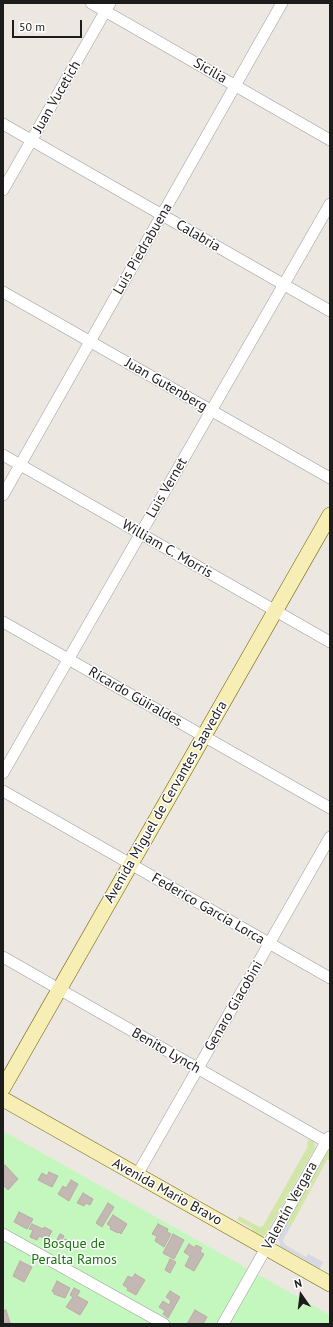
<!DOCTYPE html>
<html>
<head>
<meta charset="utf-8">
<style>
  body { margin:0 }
  #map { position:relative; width:333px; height:1327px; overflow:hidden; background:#ede7e1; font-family:"PT Sans",sans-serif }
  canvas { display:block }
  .frame { position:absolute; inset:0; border:4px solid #1c1c1c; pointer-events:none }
  .north { position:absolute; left:281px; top:1275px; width:40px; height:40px; -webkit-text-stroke:3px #fff; paint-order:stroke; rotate:346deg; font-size:11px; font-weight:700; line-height:16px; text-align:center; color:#1c1c1c }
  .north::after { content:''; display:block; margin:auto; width:14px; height:18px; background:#1c1c1c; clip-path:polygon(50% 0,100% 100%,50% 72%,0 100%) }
  .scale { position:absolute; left:12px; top:20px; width:70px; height:18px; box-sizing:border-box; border:2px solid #1c1c1c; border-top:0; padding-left:5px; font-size:12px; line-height:14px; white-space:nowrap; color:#1c1c1c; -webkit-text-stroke:3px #fff; paint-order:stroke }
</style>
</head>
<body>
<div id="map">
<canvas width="333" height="1327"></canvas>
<div class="frame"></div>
<div class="north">N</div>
<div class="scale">50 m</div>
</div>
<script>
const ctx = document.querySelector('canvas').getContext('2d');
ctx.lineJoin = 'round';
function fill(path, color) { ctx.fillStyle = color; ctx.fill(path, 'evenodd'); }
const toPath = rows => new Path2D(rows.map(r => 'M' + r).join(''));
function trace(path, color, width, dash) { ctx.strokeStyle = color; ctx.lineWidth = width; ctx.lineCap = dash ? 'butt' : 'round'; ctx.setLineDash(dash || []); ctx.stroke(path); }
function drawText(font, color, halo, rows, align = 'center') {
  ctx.font = font + ' "PT Sans",sans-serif'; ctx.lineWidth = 3; ctx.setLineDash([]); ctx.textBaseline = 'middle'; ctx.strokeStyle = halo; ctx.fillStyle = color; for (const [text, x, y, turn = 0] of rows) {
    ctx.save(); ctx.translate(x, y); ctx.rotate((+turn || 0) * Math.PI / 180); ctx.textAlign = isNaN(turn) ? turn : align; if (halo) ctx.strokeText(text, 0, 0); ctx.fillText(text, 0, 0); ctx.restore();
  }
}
fill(toPath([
  [310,1138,314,1141,315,1148,266,1234,261,1238,250,1234,253,1229,237,1220,239,1216,259,1227,263,1226,308,1146,307,1143],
  [330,1150,330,1160,327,1160,291,1226,285,1223,328,1151]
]), '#d2e6a8');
fill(toPath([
  [3,1131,330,1315,330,1324,3,1324]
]), '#c4f7be');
fill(toPath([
  [285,1223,291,1226,283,1240,284,1244,306,1257,308,1254,323,1262,318,1272,303,1263,305,1260,287,1250,285,1253,280,1247,279,1239,277,1238]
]), '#d6d8e2');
const building = toPath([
  [5,1165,18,1179,8,1190,3,1185,4,1182,3,1166,5,1165],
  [49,1172,58,1176,52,1187,38,1180,42,1173,47,1176,49,1172],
  [71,1180,78,1184,69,1201,58,1194,63,1186,66,1188,71,1180],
  [83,1193,93,1199,90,1205,86,1203,84,1206,77,1203,83,1193],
  [108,1203,114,1207,102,1227,96,1223,108,1203],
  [19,1212,33,1219,27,1229,14,1222,19,1212],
  [113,1215,127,1224,121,1234,119,1232,118,1233,110,1229,111,1227,107,1224,113,1215],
  [32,1224,43,1229,44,1227,52,1231,47,1240,39,1236,37,1240,30,1237,33,1230,29,1229,32,1224],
  [158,1224,168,1229,167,1232,171,1234,164,1247,155,1241,157,1236,152,1234,158,1224],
  [60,1234,64,1236,62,1240,64,1241,65,1239,70,1241,66,1248,62,1245,61,1249,54,1245,60,1234],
  [173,1234,184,1240,174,1259,163,1253,173,1234],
  [189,1244,195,1248,196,1245,202,1248,200,1252,204,1254,194,1271,185,1266,190,1256,184,1252,189,1244],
  [170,1259,176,1262,170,1273,165,1270,170,1259],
  [20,1261,32,1267,24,1282,13,1276,20,1261],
  [135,1274,145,1280,136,1295,127,1290,128,1288,123,1285,128,1276,132,1278,135,1274],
  [57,1281,70,1288,65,1298,54,1294,54,1293,52,1291,57,1281],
  [74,1288,80,1291,77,1296,88,1302,80,1315,66,1307,73,1297,70,1295,74,1288],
  [170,1291,180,1297,168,1318,163,1314,165,1311,159,1307,163,1301,169,1305,171,1301,166,1297,170,1291],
  [6,1310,10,1323,3,1324,3,1311,6,1310],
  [195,1310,207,1317,203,1324,187,1324,195,1310]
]);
fill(building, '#c4b8b5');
trace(building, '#beaba4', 1);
const street = toPath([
  [91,3,330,140],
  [3,124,330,311],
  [3,190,110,3],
  [3,292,330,478],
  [3,455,330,642],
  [3,495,282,3],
  [3,622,330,808],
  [3,773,330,204],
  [3,791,330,978],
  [3,957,330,1144],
  [137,1175,330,837],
  [3,1234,164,1324],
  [223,1324,329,1137]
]);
const secondary = toPath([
  [3,1088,330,515],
  [3,1099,330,1284]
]);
trace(street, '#9d9d9d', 12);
trace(secondary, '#6d6508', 16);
trace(street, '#fff', 11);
trace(secondary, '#f7eeb6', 15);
drawText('14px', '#1c1c1c', '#fff', [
  ["Sicilia",210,71,30],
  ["Juan Vucetich",57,97,-60],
  ["Calabria",198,236,30],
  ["Luis Piedrabuena",143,249,-60],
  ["Juan Gutenberg",166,385,30],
  ["Luis Vernet",167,488,-60],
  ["William C. Morris",167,549,30],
  ["Ricardo Güiraldes",135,697,30],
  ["Avenida Miguel de Cervantes Saavedra",166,802,-60],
  ["Federico García Lorca",208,909,30],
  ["Genaro Giacobini",234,1006,-60],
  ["Benito Lynch",166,1051,30],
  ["Avenida Mario Bravo",167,1192,29],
  ["Valentín Vergara",290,1206,-61]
]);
drawText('14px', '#19740f', '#fff', [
  ["Bosque de",74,1244],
  ["Peralta Ramos",74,1260]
]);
</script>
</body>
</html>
